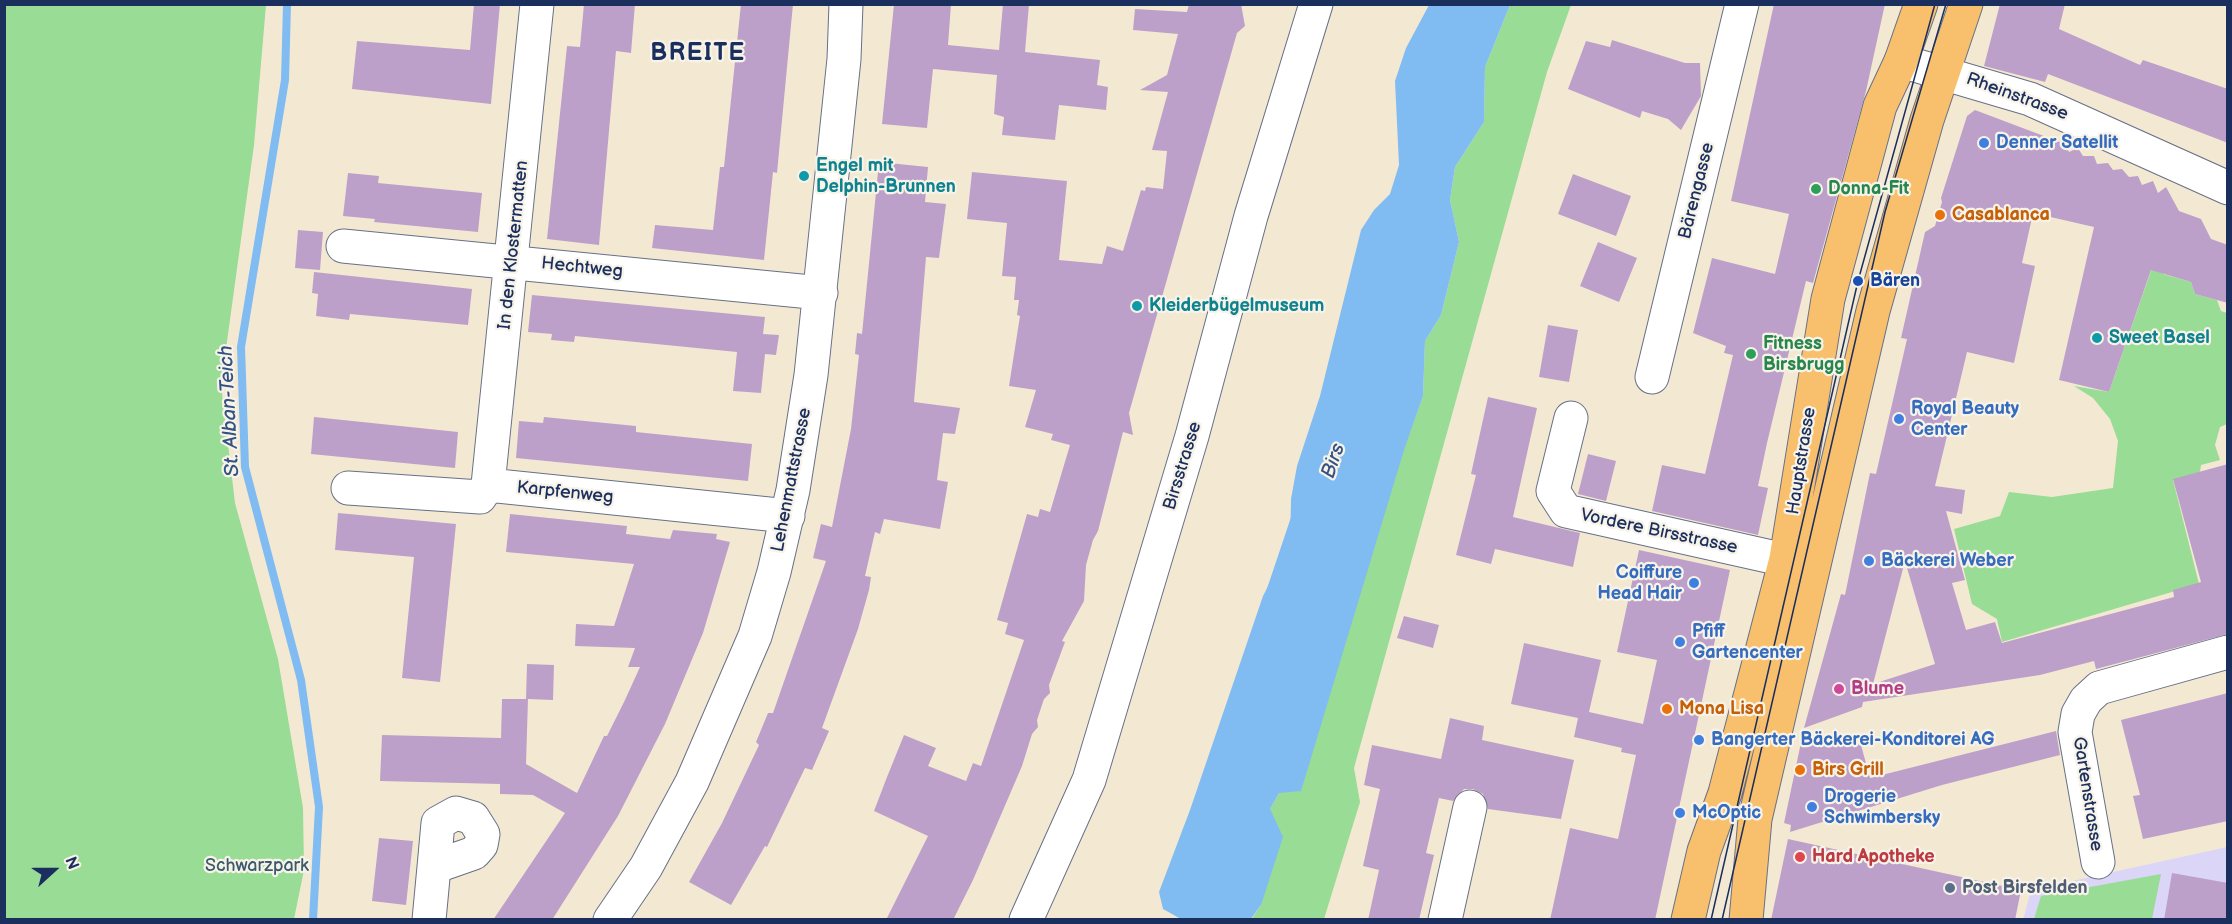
<!DOCTYPE html>
<html>
<head>
<meta charset="utf-8">
<style>
  body { margin:0 }
  #map { position:relative; width:2232px; height:924px; overflow:hidden; background:#f3e9d3; font-family:"Balsamiq Sans",sans-serif }
  canvas { display:block }
  .frame { position:absolute; inset:0; border:6px solid #1b2f5e; pointer-events:none }
  .north { position:absolute; left:24px; top:840px; width:60px; height:60px; -webkit-text-stroke:4px #f7f3e8; paint-order:stroke; rotate:69deg; font-size:16px; font-weight:700; line-height:24px; text-align:center; color:#1b2f5e }
  .north::after { content:''; display:block; margin:auto; width:21px; height:27px; background:#1b2f5e; clip-path:polygon(50% 0,100% 100%,50% 72%,0 100%) }
</style>
</head>
<body>
<div id="map">
<canvas width="2232" height="924"></canvas>
<div class="frame"></div>
<div class="north">N</div>
</div>
<script>
const ctx = document.querySelector('canvas').getContext('2d');
ctx.lineJoin = 'round';
function fill(path, color) { ctx.fillStyle = color; ctx.fill(path, 'evenodd'); }
const toPath = rows => new Path2D(rows.map(r => 'M' + r).join(''));
function trace(path, color, width, dash) { ctx.strokeStyle = color; ctx.lineWidth = width; ctx.lineCap = dash ? 'butt' : 'round'; ctx.setLineDash(dash || []); ctx.stroke(path); }
function drawText(font, color, halo, rows, align = 'center') {
  ctx.font = font + ' "Balsamiq Sans",sans-serif'; ctx.lineWidth = 4.5; ctx.setLineDash([]); ctx.textBaseline = 'middle'; ctx.strokeStyle = halo; ctx.fillStyle = color; for (const [text, x, y, turn = 0] of rows) {
    ctx.save(); ctx.translate(x, y); ctx.rotate((+turn || 0) * Math.PI / 180); ctx.textAlign = isNaN(turn) ? turn : align; if (halo) ctx.strokeText(text, 0, 0); ctx.fillText(text, 0, 0); ctx.restore();
  }
}
fill(toPath([
  [2227,847,2227,919,2023,920,2031,890]
]), '#dbd6f7');
fill(toPath([
  [5,4,266,5,254,145,221,385,235,503,278,659,303,808,304,870,294,919,5,919],
  [1510,5,1571,5,1547,72,1354,768,1360,802,1324,919,1251,920,1261,905,1270,809,1279,793,1423,396,1425,341,1441,315,1459,242,1450,200,1455,167,1484,122,1485,67],
  [2165,264,2163,274,2191,282,2195,294,2217,300,2221,311,2227,313,2227,424,2220,427,2215,445,2220,460,2201,465,2200,472,2173,480,2199,584,2002,642,1997,619,1972,604,1954,529,2000,516,2009,492,2052,497,2113,488,2118,441,2110,419,2093,398,2074,386,2109,392,2152,268],
  [2161,874,2152,919,2034,919,2041,896]
]), '#98dc95');
fill(toPath([
  [1429,5,1510,5,1485,67,1484,122,1455,167,1450,200,1459,242,1441,315,1425,341,1423,396,1404,450,1301,791,1279,793,1270,809,1283,837,1261,905,1251,919,1181,919,1163,909,1159,892,1190,810,1263,596,1277,569,1310,581,1320,569,1290,552,1291,499,1297,466,1320,396,1361,230,1374,210,1390,194,1399,165,1395,81,1406,48]
]), '#80bbf2');
trace(toPath([
  [287,4,285,80,241,347,245,467,301,680,319,807,313,920]
]), '#80bbf2', 8);
trace(toPath([
  [1275,637,1322,497]
]), '#80bbf2', 46);
fill(toPath([
  [474,4,500,4,491,104,352,89,357,41,470,50],
  [584,4,635,4,631,53,616,51,599,245,547,239,567,46,580,47],
  [741,4,793,4,777,173,773,172,764,260,652,248,655,225,713,230,720,167,724,167],
  [894,4,951,4,948,45,999,50,1003,4,1029,4,1025,52,1100,60,1097,85,1108,87,1106,110,1059,105,1055,140,1002,135,1004,117,994,114,997,75,933,69,927,128,882,124],
  [1189,4,1241,4,1245,26,1237,33,1233,47,1129,413,1133,435,1123,432,1098,531,1093,540,1086,565,1084,601,1062,641,1065,642,1049,685,1050,693,1044,699,1037,720,1038,727,1032,734,1022,766,973,880,953,920,886,920,928,836,874,811,887,777,904,735,936,748,928,766,966,781,973,763,981,766,1024,640,1005,634,1008,623,997,620,1027,514,1038,517,1040,509,1050,512,1070,445,1051,440,1053,434,1025,427,1036,390,1009,386,1020,316,1017,315,1019,300,1014,300,1016,277,1002,276,1007,223,967,219,972,172,1067,181,1059,260,1102,264,1107,246,1123,251,1141,190,1145,191,1146,187,1163,189,1167,151,1152,150,1168,92,1140,90,1167,75,1178,34,1133,30,1135,9,1187,12],
  [1774,4,1885,4,1866,91,1813,283,1806,281,1767,443,1758,486,1768,488,1758,535,1652,511,1662,465,1705,474,1733,355,1724,353,1726,346,1693,333,1712,258,1775,274,1789,214,1731,201],
  [2000,4,2065,4,2059,29,2140,65,2143,60,2228,89,2228,143,2048,74,2045,82,1984,66],
  [1612,40,1685,63,1700,63,1701,96,1681,130,1668,119,1642,111,1640,118,1568,89,1586,41,1610,47],
  [1975,110,2065,144,2069,152,2078,148,2083,156,2094,156,2097,164,2108,163,2113,170,2122,169,2129,177,2138,176,2142,185,2153,181,2158,193,2166,187,2179,211,2201,219,2211,239,2228,245,2228,303,2195,294,2191,282,2151,270,2109,392,2059,380,2094,227,2033,213,2022,263,2035,266,2014,363,1967,352,1935,486,1965,490,1962,514,1946,511,1965,580,1952,583,1966,630,1995,622,2002,643,2174,597,2173,590,2201,582,2173,479,2228,464,2228,634,2096,669,2094,661,2040,675,1863,702,1862,707,1804,728,1841,594,1845,595,1870,473,1876,474,1907,339,1901,338,1925,232,1935,226,1942,202,1941,198,1967,116],
  [1905,561,1935,664,1873,684],
  [879,162,928,167,925,202,946,204,939,258,926,257,914,402,960,408,955,434,943,433,937,480,948,482,940,529,884,519,880,534,875,532,865,576,871,577,869,590,858,629,822,728,829,731,812,770,805,768,767,847,765,846,731,905,689,882,722,823,759,745,756,742,768,713,773,713,826,561,813,558,821,524,832,527,851,429,859,355,855,354,857,333,862,334],
  [348,173,379,176,378,183,482,193,478,232,374,222,375,219,343,216],
  [1573,174,1631,196,1616,236,1558,214],
  [298,230,323,232,320,270,295,268],
  [1598,242,1637,258,1619,302,1580,286],
  [314,272,472,289,468,325,350,314,349,320,316,316,318,294,312,293],
  [532,295,765,317,763,334,779,335,776,355,765,354,761,393,733,391,737,352,575,336,574,342,551,340,552,334,528,332],
  [1548,325,1578,330,1569,382,1539,377],
  [1488,397,1537,408,1513,517,1580,533,1573,567,1495,549,1491,564,1456,555,1476,475,1471,474],
  [314,417,458,432,455,468,311,454],
  [544,417,636,426,636,432,752,444,748,481,516,458,519,421,543,423],
  [1588,454,1616,461,1606,501,1578,494],
  [338,513,456,524,440,682,402,678,414,557,335,550],
  [510,514,627,526,626,534,670,539,673,530,717,534,716,539,730,542,703,633,665,724,618,816,552,920,493,920,565,813,533,795,500,794,500,784,380,781,382,735,501,738,502,699,526,699,527,664,554,665,553,700,528,699,526,764,577,793,604,736,607,736,624,702,640,667,628,667,635,648,575,646,576,624,614,626,634,564,506,552],
  [1639,550,1730,570,1655,920,1550,920,1570,828,1618,839,1636,755,1621,752,1622,748,1574,737,1578,718,1511,704,1524,643,1601,660,1589,712,1643,724,1657,660,1617,652],
  [1404,616,1439,625,1433,648,1397,638],
  [2228,693,2228,821,2143,839,2133,796,2140,795,2121,720],
  [1450,718,1484,726,1482,740,1574,760,1561,819,1488,809,1483,794,1473,789,1464,789,1453,801,1439,798,1426,853,1434,855,1419,920,1368,920,1379,870,1363,866,1380,789,1364,785,1372,745,1441,759],
  [2056,731,2060,755,1942,785,1790,832,1791,825,1784,823,1803,733,1861,745,1870,778],
  [379,838,413,841,406,905,372,901],
  [1788,839,2021,890,2015,920,1771,920],
  [2172,873,2228,883,2228,920,2164,920]
]), '#bda0c9');
const minor = toPath([
  [1901,61,2030,99,2228,188],
  [343,246,821,293],
  [1652,377,1742,4],
  [1571,418,1553,491,1566,511,1812,566],
  [488,485,788,516],
  [348,488,480,497,488,485,537,4],
  [2098,862,2075,732,2078,714,2086,700,2099,688,2228,652],
  [429,920,434,867,438,823,456,813,473,818,483,834,481,845,474,853,434,867],
  [610,920,646,867,692,782,755,636,774,572,793,490,811,375,844,59,846,4],
  [1026,920,1089,780,1192,436,1251,216,1316,4],
  [1445,920,1470,807]
]);
const major = toPath([
  [1688,920,1704,851,1725,793,1786,559,1828,299,1880,106,1901,61,1921,4],
  [1746,920,1755,819,1873,311,1927,120,1966,4]
]);
trace(minor, '#677087', 35);
trace(major, '#677087', 35);
trace(minor, '#fff', 33);
trace(major, '#f8bf6c', 33);
trace(toPath([
  [1711,920,1858,281,1935,4],
  [1722,920,1885,212,1946,4]
]), '#1b2f5e', 1.5);
for (const [x, y, r, color] of [
  [1984,143,6,"#3f7fe0"],
  [804,176,6,"#0f9aa8"],
  [1816,189,6,"#2e9e5b"],
  [1940,215,6,"#e8710a"],
  [1858,281,6,"#1a4fb4"],
  [1137,306,6,"#0f9aa8"],
  [2097,338,6,"#0f9aa8"],
  [1751,354,6,"#2e9e5b"],
  [1899,419,6,"#3f7fe0"],
  [1869,561,6,"#3f7fe0"],
  [1694,583,6,"#3f7fe0"],
  [1680,642,6,"#3f7fe0"],
  [1839,689,6,"#d1479c"],
  [1667,709,6,"#e8710a"],
  [1699,740,6,"#3f7fe0"],
  [1800,770,6,"#e8710a"],
  [1812,807,6,"#3f7fe0"],
  [1680,813,6,"#3f7fe0"],
  [1800,857,6,"#e0444e"],
  [1950,888,6,"#5c6f8a"]
]) { const dot = new Path2D(); dot.arc(x, y, r, 0, 2 * Math.PI); ctx.fillStyle = color; ctx.fill(dot); trace(dot, '#f7f3e8', 2); }
drawText('18px', '#1b2f5e', '#f7f3e8', [
  ["Rheinstrasse",2017,97,20],
  ["Bärengasse",1697,191,-76],
  ["In den Klostermatten",514,245,-84],
  ["Hechtweg",582,268,6],
  ["Hauptstrasse",1802,461,-81],
  ["Birsstrasse",1183,466,-73],
  ["Lehenmattstrasse",792,480,-79],
  ["Karpfenweg",565,493,6],
  ["Vordere Birsstrasse",1659,532,12],
  ["Gartenstrasse",2087,794,81]
]);
drawText('bold 18px', '#366cbe', '#f7f3e8', [
  ["Denner Satellit",1996,143],
  ["Royal Beauty",1911,409],
  ["Center",1911,430],
  ["Bäckerei Weber",1881,561],
  ["Coiffure",1682,573,"right"],
  ["Head Hair",1682,594,"right"],
  ["Pfiff",1692,632],
  ["Gartencenter",1692,653],
  ["Bangerter Bäckerei-Konditorei AG",1711,740],
  ["Drogerie",1824,797],
  ["Schwimbersky",1824,818],
  ["McOptic",1692,813]
], 'left');
drawText('bold 18px', '#0d838f', '#f7f3e8', [
  ["Engel mit",816,166],
  ["Delphin-Brunnen",816,187],
  ["Kleiderbügelmuseum",1149,306],
  ["Sweet Basel",2109,338]
], 'left');
drawText('bold 18px', '#27864d', '#f7f3e8', [
  ["Donna-Fit",1828,189],
  ["Fitness",1763,344],
  ["Birsbrugg",1763,365]
], 'left');
drawText('bold 18px', '#c56008', '#f7f3e8', [
  ["Casablanca",1952,215],
  ["Mona Lisa",1679,709],
  ["Birs Grill",1812,770]
], 'left');
drawText('bold 18px', '#164399', '#f7f3e8', [
  ["Bären",1870,281]
], 'left');
drawText('bold 18px', '#b23c85', '#f7f3e8', [
  ["Blume",1851,689]
], 'left');
drawText('bold 18px', '#be3a42', '#f7f3e8', [
  ["Hard Apotheke",1812,857]
], 'left');
drawText('18px', '#3a5a6c', '#f7f3e8', [
  ["Schwarzpark",257,866]
]);
drawText('bold 18px', '#4e5e75', '#f7f3e8', [
  ["Post Birsfelden",1962,888]
], 'left');
drawText('italic 20px', '#345283', '#f7f3e8', [
  ["St. Alban-Teich",230,411,-93],
  ["Birs",1334,461,-71]
]);
ctx.letterSpacing = '1.5px';
drawText('bold 24px', '#1b2f5e', '#f7f3e8', [
  ["BREITE",698,54]
]);
ctx.letterSpacing = '0px';
</script>
</body>
</html>
